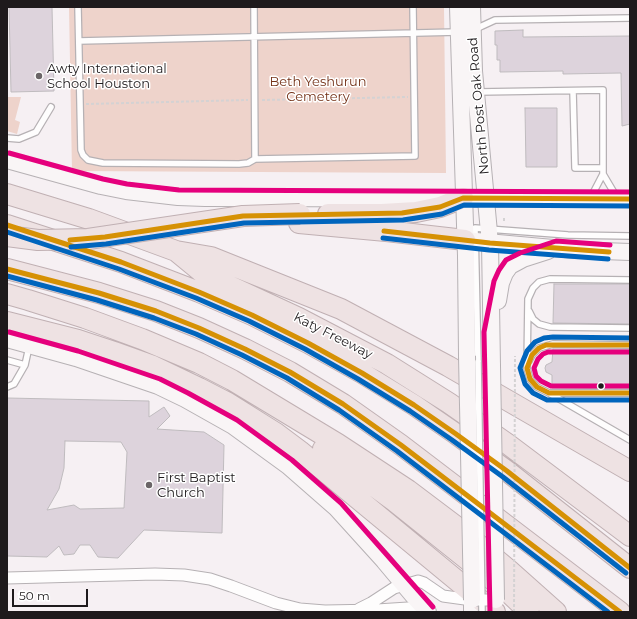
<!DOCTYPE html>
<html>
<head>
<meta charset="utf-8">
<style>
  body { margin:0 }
  #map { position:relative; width:637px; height:619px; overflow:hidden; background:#f6f0f3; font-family:Montserrat,sans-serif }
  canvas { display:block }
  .frame { position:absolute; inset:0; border:8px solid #1e1a1c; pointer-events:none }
  .scale { position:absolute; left:12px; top:589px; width:76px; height:18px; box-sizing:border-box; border:2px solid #1e1a1c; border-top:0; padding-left:5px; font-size:12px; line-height:14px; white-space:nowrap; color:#1e1a1c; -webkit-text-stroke:3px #fff; paint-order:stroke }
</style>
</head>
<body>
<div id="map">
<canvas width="637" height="619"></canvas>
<div class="frame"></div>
<div class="scale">50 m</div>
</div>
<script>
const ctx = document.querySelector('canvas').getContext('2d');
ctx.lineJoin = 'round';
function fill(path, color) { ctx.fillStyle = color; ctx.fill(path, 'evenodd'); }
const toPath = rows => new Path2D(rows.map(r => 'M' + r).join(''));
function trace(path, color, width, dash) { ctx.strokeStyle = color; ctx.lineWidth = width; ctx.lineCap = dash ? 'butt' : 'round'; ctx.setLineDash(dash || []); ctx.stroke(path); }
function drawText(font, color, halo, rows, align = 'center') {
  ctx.font = font + ' Montserrat,sans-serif'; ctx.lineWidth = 3; ctx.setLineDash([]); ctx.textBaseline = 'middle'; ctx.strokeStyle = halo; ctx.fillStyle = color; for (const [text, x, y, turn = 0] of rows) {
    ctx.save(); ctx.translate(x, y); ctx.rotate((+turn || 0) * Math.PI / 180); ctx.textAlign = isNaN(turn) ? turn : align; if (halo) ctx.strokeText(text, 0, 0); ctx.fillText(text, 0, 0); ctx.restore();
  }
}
fill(toPath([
  [69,7,444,7,446,173,72,171],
  [7,97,21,97,15,120,20,122,17,134,7,131]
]), '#eed3cb');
const building = toPath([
  [9,7,52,7,54,91,11,92,9,7],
  [523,30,523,37,630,36,630,124,622,126,621,73,563,74,563,71,500,72,500,60,497,60,497,45,495,45,495,31,523,30],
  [525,108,557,108,557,167,526,167,525,108],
  [554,284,630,284,630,324,553,323,554,284],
  [553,349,630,349,630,389,552,388,552,375,546,372,545,368,546,365,552,362,553,349],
  [7,398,149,401,149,417,164,407,170,416,157,429,204,432,224,445,222,533,144,530,118,558,98,557,90,545,80,545,74,554,64,555,59,546,47,557,7,556,7,398],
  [65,441,121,442,127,452,124,508,80,509,74,505,47,510,59,489,64,468,65,441]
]);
fill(building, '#ddd3dc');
trace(building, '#bfbbbe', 1);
const lane = toPath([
  [78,7,81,150,83,155,88,160,103,163,239,164,248,163,255,159,415,156,413,7],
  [254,7,255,159],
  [474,30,482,26,495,20,630,18],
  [79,41,458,32],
  [573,91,575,168,603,168],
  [478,92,603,90,603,174,591,197],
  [7,138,19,139,36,132,51,107],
  [603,174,616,196],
  [630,280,550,279,539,282,533,288,528,299,527,368,530,379,537,387,549,393,630,440],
  [529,311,533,319,539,324,550,327,630,328],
  [7,360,25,365,29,347],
  [529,361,532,355,539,348,553,344,630,345],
  [478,362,475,228,568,235,630,236],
  [7,387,14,384,25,365],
  [550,393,630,393]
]);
const street = toPath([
  [7,578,155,574,184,575,210,579,231,586,276,603,300,609,325,611,377,610,408,608,426,612],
  [359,609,371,603,394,588,418,581,424,583,443,596,472,600]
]);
const secondary = toPath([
  [458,7,466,256,467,356],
  [472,7,474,71,490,243,492,366],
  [7,160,101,186,126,191,178,197,205,198,630,199],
  [465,240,575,250,630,252],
  [498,301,501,283,505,273,510,266,523,259,548,251],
  [7,339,76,358,158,386,185,399,233,426,288,466,336,508,384,561,415,598,428,612],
  [472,600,472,612]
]);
const highway = toPath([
  [7,194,89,219,176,251,204,274,299,318,387,364,449,403,509,445,630,536],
  [328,214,382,214,416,212,440,207,463,198],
  [299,223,386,231,465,240],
  [7,225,121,262,199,292,252,315,308,343,362,373,414,405,456,434,507,471,630,568],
  [176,251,211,257,341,309,448,366,630,471],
  [7,269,99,293,156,311,199,328,245,349,290,372,343,404,401,445,620,612],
  [7,294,28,300,85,318,142,339,199,363,232,380,338,444,408,490,461,530,510,571,556,612],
  [7,322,78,340,114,352,153,366,199,388,228,403,276,433,300,451,495,612],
  [323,449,394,501,509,593,529,612]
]);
trace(lane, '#b6b1b4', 8);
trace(street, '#b6b1b4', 13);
trace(secondary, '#b6b1b4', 18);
trace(highway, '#c0b0b3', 22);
trace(toPath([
  [262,100,408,97],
  [86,104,248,100],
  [504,218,504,223]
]), '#d4d2d3', 2, [3, 2]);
trace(lane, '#fefdfd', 5.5);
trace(street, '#fefdfd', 11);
trace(secondary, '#f9f5f6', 16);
trace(highway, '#eee2e3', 20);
const laneBridge = toPath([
  [478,362,482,612]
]);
const streetBridge = toPath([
  [472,600,496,600]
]);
const secondaryBridge = toPath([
  [467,356,472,600],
  [492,366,496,600]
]);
const highwayBridge = toPath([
  [7,236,38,240,88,239,243,216,300,214]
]);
trace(laneBridge, '#b6b1b4', 8, []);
trace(streetBridge, '#b6b1b4', 13, []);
trace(secondaryBridge, '#b6b1b4', 18, []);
trace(highwayBridge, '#c0b0b3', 22, []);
trace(toPath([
  [514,612,515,356]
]), '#d4d2d3', 2, [3, 2]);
trace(laneBridge, '#fefdfd', 5.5);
trace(streetBridge, '#fefdfd', 11);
trace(secondaryBridge, '#f9f5f6', 16);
trace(highwayBridge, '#eee2e3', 20);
trace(toPath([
  [7,225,121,262,199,292,252,315,308,343,362,373,414,405,456,434,507,471,630,568],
  [384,231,490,243,609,252],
  [70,240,105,237,243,216,402,213,440,207,463,198,630,199],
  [7,269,99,293,156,311,199,328,245,349,290,372,343,404,401,445,620,612],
  [630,345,546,345,539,348,532,355,527,368,530,379,537,387,549,393,630,393]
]), '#d69104', 5);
trace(toPath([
  [7,232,119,269,196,298,249,321,305,349,358,379,410,411,452,440,503,477,626,573],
  [383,238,489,250,608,259],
  [71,247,106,244,244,223,403,220,442,214,464,205,630,206],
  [7,276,97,300,154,318,196,334,242,355,287,378,339,410,397,451,608,612],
  [630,338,553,337,544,338,535,342,527,351,520,368,525,384,533,393,547,400,630,400]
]), '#0065bd', 5);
trace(toPath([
  [9,153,103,179,127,184,179,190,630,192],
  [9,332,78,351,160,379,188,393,237,420,292,460,341,503,433,607],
  [630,352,548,352,543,354,538,359,534,368,536,376,541,381,551,386,630,386],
  [490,612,484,332,494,281,499,270,506,260,520,253,556,241,610,245]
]), '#e5007d', 5);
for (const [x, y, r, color] of [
  [39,76,4,"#6a6567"],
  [601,386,3.5,"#1e1a1c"],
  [149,485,4,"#6a6567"]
]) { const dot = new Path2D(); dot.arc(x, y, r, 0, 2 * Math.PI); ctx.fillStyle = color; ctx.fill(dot); trace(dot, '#fff', 1.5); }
drawText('13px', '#1e1a1c', '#fff', [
  ["Awty International",47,69],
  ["School Houston",47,84],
  ["First Baptist",157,478],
  ["Church",157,493]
], 'left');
drawText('13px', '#743218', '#fff', [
  ["Beth Yeshurun",318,82],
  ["Cemetery",318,97]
]);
drawText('13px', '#1e1a1c', '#fff', [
  ["North Post Oak Road",479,106,-95],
  ["Katy Freeway",333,336,27]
]);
</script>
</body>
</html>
